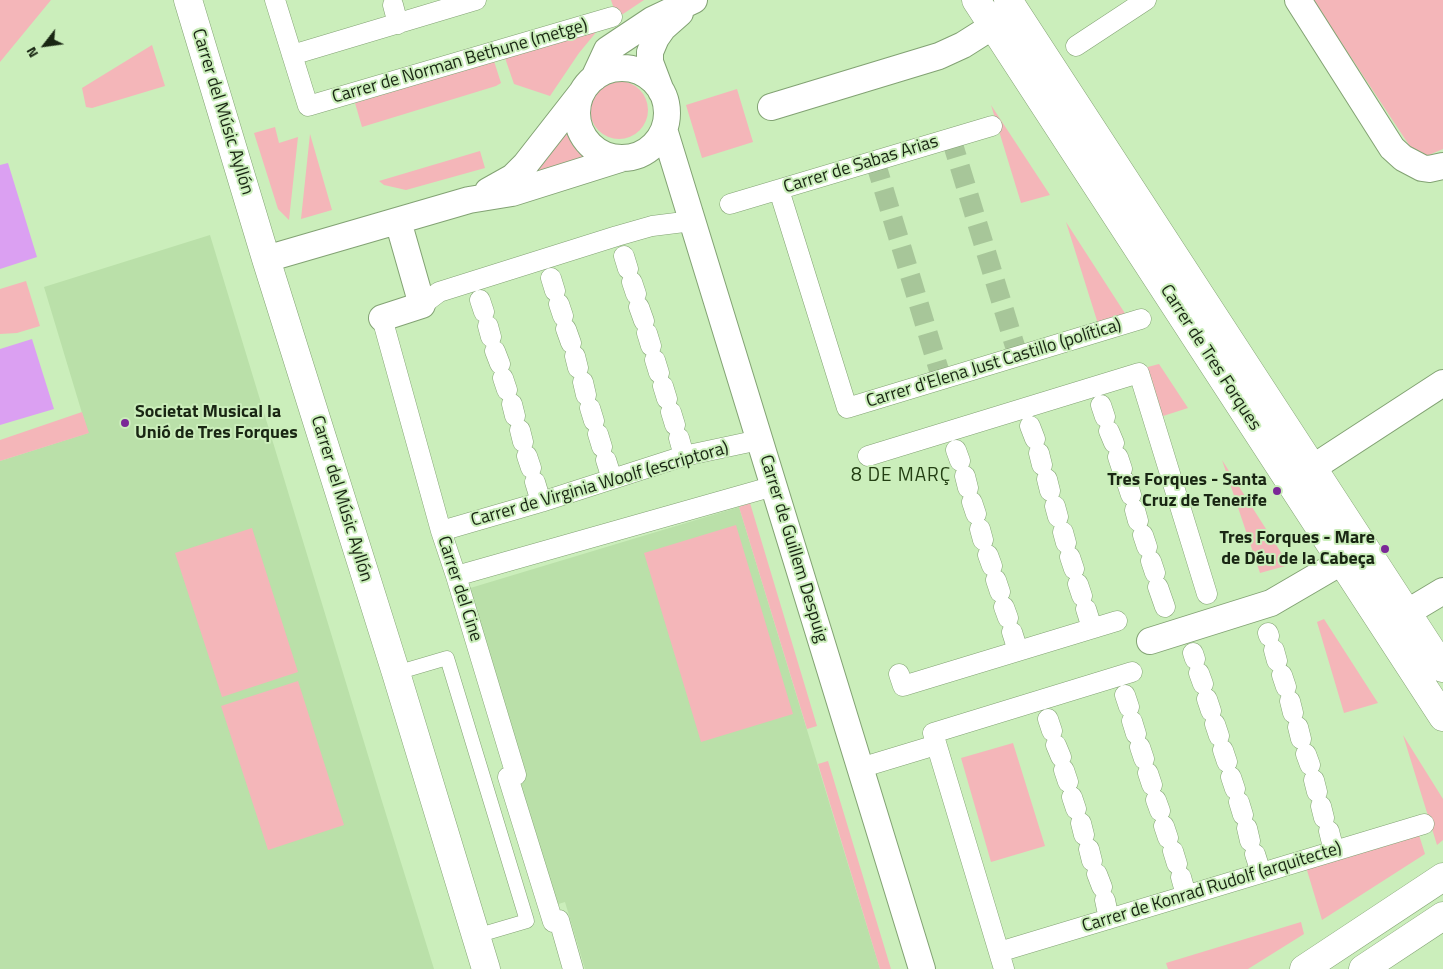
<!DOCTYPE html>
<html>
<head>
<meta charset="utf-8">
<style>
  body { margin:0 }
  #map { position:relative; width:1443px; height:969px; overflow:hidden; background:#cbeebb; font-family:"Titillium Web",sans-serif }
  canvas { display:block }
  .north { position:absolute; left:20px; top:20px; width:50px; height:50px; -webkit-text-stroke:4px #cbeebb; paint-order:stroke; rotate:240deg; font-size:14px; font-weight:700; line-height:20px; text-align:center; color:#192613 }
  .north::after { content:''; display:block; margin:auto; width:18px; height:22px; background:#192613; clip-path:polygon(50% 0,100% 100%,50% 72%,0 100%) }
</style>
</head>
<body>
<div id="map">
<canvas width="1443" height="969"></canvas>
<div class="north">N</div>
</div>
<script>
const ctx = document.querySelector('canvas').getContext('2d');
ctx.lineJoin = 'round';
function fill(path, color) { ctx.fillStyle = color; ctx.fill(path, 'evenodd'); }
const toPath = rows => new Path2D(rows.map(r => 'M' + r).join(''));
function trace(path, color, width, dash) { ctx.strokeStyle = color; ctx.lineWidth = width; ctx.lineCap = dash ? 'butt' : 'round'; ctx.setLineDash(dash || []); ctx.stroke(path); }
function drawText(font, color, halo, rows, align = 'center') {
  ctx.font = font + ' "Titillium Web",sans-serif'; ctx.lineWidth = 4; ctx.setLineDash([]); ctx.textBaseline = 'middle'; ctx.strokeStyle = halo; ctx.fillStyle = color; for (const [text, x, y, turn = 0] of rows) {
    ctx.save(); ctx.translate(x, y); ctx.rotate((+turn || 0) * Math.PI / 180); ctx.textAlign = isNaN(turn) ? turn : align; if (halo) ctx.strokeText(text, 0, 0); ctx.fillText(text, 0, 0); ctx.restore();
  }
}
fill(toPath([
  [210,235,381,798,434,969,0,969,0,461,88,433,44,287],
  [739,507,880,969,585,969,565,902,555,905,517,780,467,589]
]), '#bae0a9');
fill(toPath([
  [0,0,51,0,0,62],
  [611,0,644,0,617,18],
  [1313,0,1443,0,1443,149,1429,155,1420,155,1413,151],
  [598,30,579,53,550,96,514,84,505,58],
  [152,45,165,86,92,108,86,107,82,88],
  [494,61,501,83,496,86,362,127,355,103],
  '590 110a29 29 0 1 1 58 0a29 29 0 1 1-58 0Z',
  [737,89,753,142,702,158,686,105],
  [991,105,1050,195,1021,203],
  [275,127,279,143,298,137,289,220,278,209,254,133],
  [566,133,574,147,587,158,518,182],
  [310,134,332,210,301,219],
  [480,151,485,168,406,190,384,185,379,181],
  [1066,222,1128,318,1099,327],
  [26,281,40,326,17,333,0,334,0,289],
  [1159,364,1188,408,1160,417,1144,368],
  [82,412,89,433,0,461,0,440],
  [1222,460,1289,565,1260,573],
  [750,503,817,726,807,729,739,507],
  [736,525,793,714,701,742,644,553],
  [252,528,298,672,222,697,175,553],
  [1324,619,1378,703,1344,713,1317,622],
  [298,681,344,825,268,850,221,706],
  [1403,735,1443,799,1443,840,1437,845],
  [1013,743,1045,846,991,862,961,758],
  [828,761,891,969,880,969,818,764],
  [1419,835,1425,854,1322,920,1306,867],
  [1301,922,1304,934,1248,969,1168,969,1166,963]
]), '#f4b6b9');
fill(toPath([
  [8,163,37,257,0,269,0,165],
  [32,339,54,409,0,425,0,349]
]), '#dba0f2');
trace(toPath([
  [951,138,1018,356],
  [875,161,942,380]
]), '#a7c699', 20, [20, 10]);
const service = toPath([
  [396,673,447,658,527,921,476,936]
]);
const pedestrian = toPath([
  [275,0,308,106,612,17],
  [393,5,398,24],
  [1076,46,1146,0],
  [292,55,476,0],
  [779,190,847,408,1141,319],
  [730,204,992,126],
  [624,256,628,269],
  [551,278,555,291],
  [632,282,636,294],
  [480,300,484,312],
  [559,304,563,316],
  [422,305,439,292,617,236,652,226,692,221],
  [639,307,644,321],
  [382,318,441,531,456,576,516,775,508,777,553,922,559,920,573,969],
  [488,326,491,337],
  [566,329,571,343],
  [647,333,651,346],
  [495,351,500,364],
  [575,356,578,368],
  [655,360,659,373],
  [503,378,507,390],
  [583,382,586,395],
  [663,386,667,399],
  [512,404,515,416],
  [1101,405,1105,417],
  [590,408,594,421],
  [671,412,675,425],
  [1030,426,1035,439],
  [520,430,523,442],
  [1109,431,1114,443],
  [598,434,602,447],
  [679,438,684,456],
  [956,450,960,461],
  [1039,453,1042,465],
  [527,456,531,468],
  [868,456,1139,373,1207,594],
  [1118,457,1122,469],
  [606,460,612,479],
  [965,476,968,488],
  [1047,479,1050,491],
  [535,482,541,502],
  [1127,483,1131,495],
  [972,502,976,514],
  [1055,506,1058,517],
  [1135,510,1138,521],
  [980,529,983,540],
  [441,531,541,502,684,456,759,440],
  [1063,532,1066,543],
  [1143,535,1147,547],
  [988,555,992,566],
  [1070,557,1074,569],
  [1151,561,1155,573],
  [456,576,774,486],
  [996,580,1000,592],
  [1078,584,1082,596],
  [1158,587,1165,607],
  [1004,607,1008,618],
  [1086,609,1092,628],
  [1012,632,1018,651],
  [1268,633,1269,636],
  [1274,650,1277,661],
  [1193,653,1195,659],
  [1199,673,1203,684],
  [899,674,903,686,1117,621],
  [1282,675,1286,687],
  [1125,695,1129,707],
  [1207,699,1211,711],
  [1290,701,1293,713],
  [1048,719,1052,731],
  [1132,721,1136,734],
  [1215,724,1219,736],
  [1298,727,1301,739],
  [1056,745,1061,757],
  [1140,747,1144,759],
  [1223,750,1227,762],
  [1306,754,1310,765],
  [860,768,936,745],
  [1064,770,1068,782],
  [1148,773,1152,785],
  [1231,777,1235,789],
  [1314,780,1317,792],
  [1072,797,1076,809],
  [1156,800,1160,811],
  [1239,802,1243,815],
  [1321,806,1324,818],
  [1081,823,1084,835],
  [1164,826,1168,838],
  [1247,828,1250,841],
  [1329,831,1334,851],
  [1089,849,1092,861],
  [1173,851,1177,864],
  [1255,854,1261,873],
  [1097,874,1102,887],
  [1181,877,1186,895],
  [1105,900,1109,919],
  [999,952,1424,824],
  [1004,969,933,733,1132,672]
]);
const minor = toPath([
  [1298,0,1392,148,1403,158,1422,168,1429,169,1443,166],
  '577 113a45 45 0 1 1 90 0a45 45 0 1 1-90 0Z',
  [594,78,607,50,652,20,694,0],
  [661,91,650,62,650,52,656,38,663,28,680,13],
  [771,107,939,56,963,45,993,26],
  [664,129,922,969],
  [488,191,513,177,525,165,582,92],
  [266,259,469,200,512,193,620,159],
  [382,318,422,305,398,221],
  [1294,480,1443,383],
  [1408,612,1443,591],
  [1150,641,1271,603,1343,561]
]);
const tertiary = toPath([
  [188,0,266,259,396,673,486,969],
  [1304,969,1443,877],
  [1363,969,1443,916]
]);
const secondary = toPath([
  [976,0,1443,717],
  [1008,0,1443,668]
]);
trace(service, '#82a273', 15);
trace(pedestrian, '#82a273', 21);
trace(minor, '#82a273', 28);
trace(tertiary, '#82a273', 29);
trace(secondary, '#82a273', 29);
trace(service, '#fff', 14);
trace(pedestrian, '#fff', 20);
trace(minor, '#fff', 26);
trace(tertiary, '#fff', 28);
trace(secondary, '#fff', 28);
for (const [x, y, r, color] of [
  [125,423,5,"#7b2897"],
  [1277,491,5,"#7b2897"],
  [1385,549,5,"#7b2897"]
]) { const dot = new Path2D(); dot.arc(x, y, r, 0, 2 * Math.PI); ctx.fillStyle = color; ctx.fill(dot); trace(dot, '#cbeebb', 2); }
drawText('18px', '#192613', '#cbeebb', [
  ["Carrer de Norman Bethune (metge)",460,62,-16],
  ["Carrer del Músic Ayllón",222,112,73],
  ["Carrer de Sabas Arias",861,165,-17],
  ["Carrer de Tres Forques",1210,358,57],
  ["Carrer d'Elena Just Castillo (política)",994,364,-17],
  ["Carrer de Virginia Woolf (escriptora)",600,485,-16],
  ["Carrer del Músic Ayllón",341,499,73],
  ["Carrer de Guillem Despuig",793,549,73],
  ["Carrer del Cine",459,589,72],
  ["Carrer de Konrad Rudolf (arquitecte)",1212,888,-17]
]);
drawText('bold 18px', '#192613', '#cbeebb', [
  ["Societat Musical la",135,413,"left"],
  ["Unió de Tres Forques",135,434,"left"],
  ["Tres Forques - Santa",1267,481],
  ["Cruz de Tenerife",1267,502],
  ["Tres Forques - Mare",1375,539],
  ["de Déu de la Cabeça",1375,560]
], 'right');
ctx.letterSpacing = '1px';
drawText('19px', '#223e12', '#cbeebb', [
  ["8 DE MARÇ",901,476]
]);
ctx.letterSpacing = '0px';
</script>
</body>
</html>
